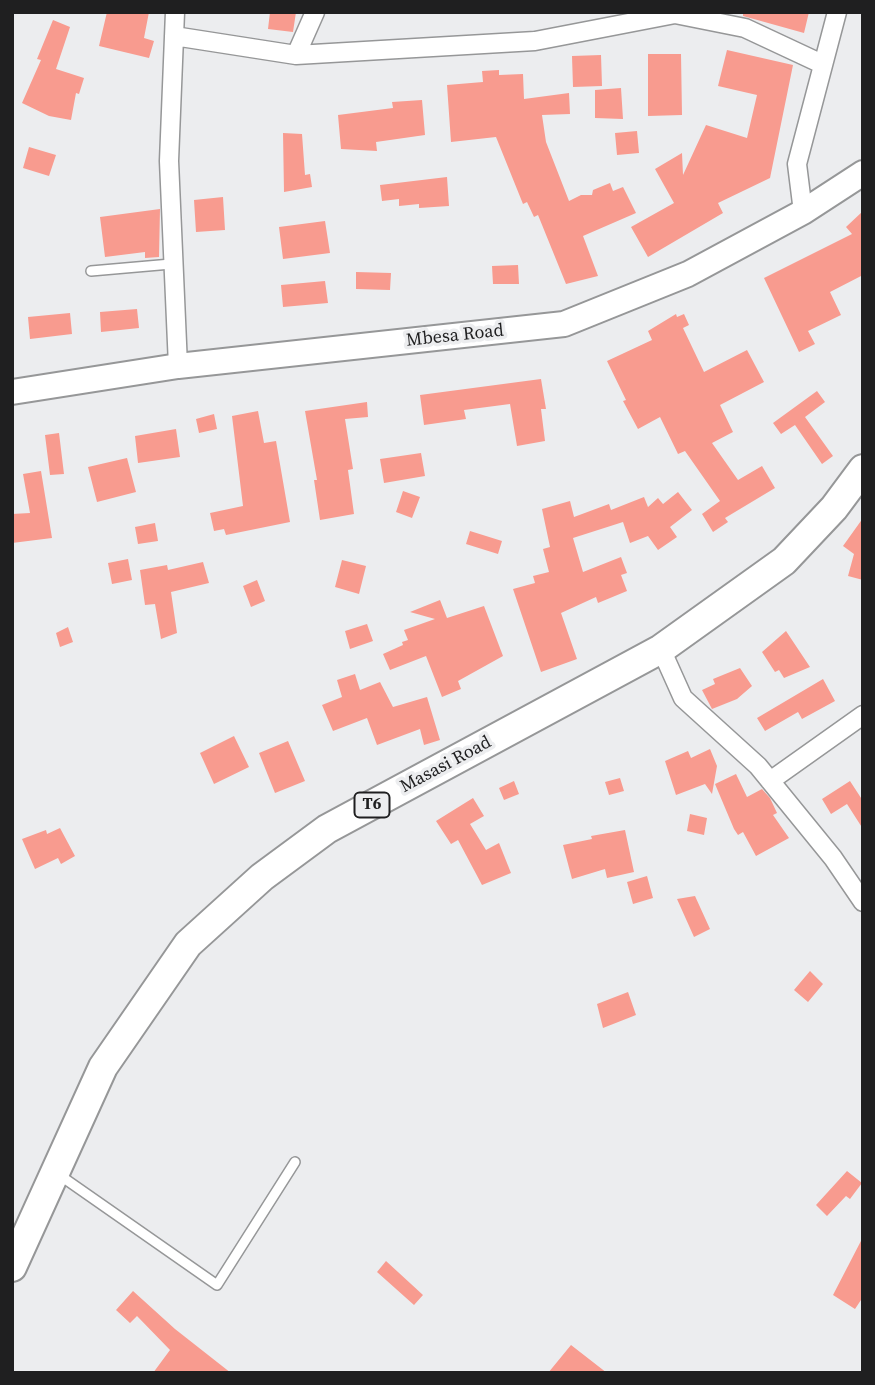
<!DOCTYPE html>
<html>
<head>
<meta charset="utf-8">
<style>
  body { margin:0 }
  #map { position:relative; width:875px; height:1385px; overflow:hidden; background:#ecedef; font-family:"Source Serif 4",serif }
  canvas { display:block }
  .frame { position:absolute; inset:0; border:14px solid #1f1f20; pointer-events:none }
</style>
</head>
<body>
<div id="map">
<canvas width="875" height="1385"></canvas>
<div class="frame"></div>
</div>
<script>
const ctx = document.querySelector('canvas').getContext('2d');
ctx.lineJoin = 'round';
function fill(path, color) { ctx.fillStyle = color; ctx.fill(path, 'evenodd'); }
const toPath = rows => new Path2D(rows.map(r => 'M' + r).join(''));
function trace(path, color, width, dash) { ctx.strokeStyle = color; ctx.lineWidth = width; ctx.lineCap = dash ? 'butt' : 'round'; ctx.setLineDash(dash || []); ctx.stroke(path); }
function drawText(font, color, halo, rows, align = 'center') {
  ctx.font = font + ' "Source Serif 4",serif'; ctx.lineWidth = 7; ctx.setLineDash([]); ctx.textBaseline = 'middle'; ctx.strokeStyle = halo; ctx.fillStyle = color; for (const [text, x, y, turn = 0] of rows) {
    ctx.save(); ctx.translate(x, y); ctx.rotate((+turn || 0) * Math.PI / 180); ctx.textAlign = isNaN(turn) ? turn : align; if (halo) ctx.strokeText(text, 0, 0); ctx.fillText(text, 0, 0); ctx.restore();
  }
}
fill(toPath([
  [107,12,149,12,144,38,154,41,149,58,99,46],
  [270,12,296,12,293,32,268,29],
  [743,12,809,12,804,33,743,16],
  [53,20,70,27,56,69,84,78,79,94,76,93,71,120,49,116,22,103,41,60,37,59],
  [727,50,793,65,770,178,718,203,723,213,648,257,631,227,674,203,655,169,682,153,683,175,706,125,747,138,757,95,718,86],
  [648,54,681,54,682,115,648,116],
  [601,55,602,86,573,87,572,56],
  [499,70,499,75,523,74,524,99,569,93,570,114,542,115,546,142,569,201,581,195,592,195,593,190,610,183,613,191,623,187,636,213,583,236,598,276,566,284,538,215,534,217,527,202,523,204,496,137,451,142,447,85,483,82,482,71],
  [621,88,623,119,595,118,595,90],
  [422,100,425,135,376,142,377,151,341,149,338,115,393,108,392,102],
  [637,131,639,153,617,155,615,133],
  [283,133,302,134,305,175,310,174,312,187,284,192],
  [29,147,56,155,49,176,23,168],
  [447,177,449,206,419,208,419,204,399,206,399,199,382,201,380,185],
  [223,197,225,230,196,232,194,200],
  [160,209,159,257,145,258,145,252,105,257,100,217],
  [863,211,863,275,830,292,841,315,808,331,815,344,799,352,764,278,852,234,846,227],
  [325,221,330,253,283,259,279,227],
  [518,265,519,284,493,284,492,266],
  [356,272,391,273,390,290,356,289],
  [325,281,328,303,283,307,281,285],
  [137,309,139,328,101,332,100,312],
  [70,313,72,334,30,339,28,317],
  [676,314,677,317,684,314,689,325,683,328,704,372,747,350,764,382,720,405,733,432,712,443,738,480,762,466,775,488,725,518,728,522,713,532,702,514,720,501,685,451,678,454,660,417,638,429,623,401,626,400,607,361,652,340,648,331],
  [541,379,546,409,541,409,545,441,517,446,510,404,464,410,466,419,424,425,420,395],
  [817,391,825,402,805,417,833,456,822,464,795,425,781,434,773,423],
  [367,402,368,417,345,419,353,469,348,470,354,514,320,520,314,480,317,480,305,411],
  [258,411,264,443,276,441,290,522,226,535,224,529,214,531,210,513,243,506,232,416],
  [214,414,217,429,199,433,196,419],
  [176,429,180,457,138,463,135,436],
  [59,433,64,474,50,475,45,435],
  [421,453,425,476,384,483,380,459],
  [127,458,136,492,97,502,88,467],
  [41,471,52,538,12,543,12,514,30,513,23,474],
  [403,491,420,497,412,518,396,512],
  [678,492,692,510,670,527,677,537,658,550,648,536,630,543,623,522,573,538,583,572,621,557,627,573,621,575,627,591,598,603,596,597,561,613,577,659,541,672,513,589,535,583,533,576,549,572,543,549,550,547,542,509,570,501,574,517,609,504,611,510,644,497,648,507,658,498,663,504],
  [863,518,863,580,848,576,854,554,843,546],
  [155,523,158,541,138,544,135,527],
  [470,531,502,541,498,554,466,544],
  [128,559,132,580,112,584,108,563],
  [342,560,366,566,359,594,335,587],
  [203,562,209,583,171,592,177,633,161,639,155,604,145,605,140,570,167,565,168,570],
  [257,580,265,601,251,607,243,586],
  [440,600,447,618,484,606,503,656,458,681,461,689,442,697,426,656,390,670,383,654,403,645,402,642,408,640,404,630,435,619,410,612],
  [367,624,373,641,350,649,345,631],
  [68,627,73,642,60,647,56,633],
  [786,631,810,667,784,678,779,670,775,672,762,652],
  [740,668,752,686,737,699,712,709,702,690,715,684,713,679],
  [355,674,360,690,380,682,393,707,427,697,440,740,424,745,420,729,377,745,367,718,333,731,322,705,342,697,337,680],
  [823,679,835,701,802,719,798,712,765,731,757,718],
  [234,736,249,767,214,784,200,753],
  [288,741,305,781,275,793,259,753],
  [710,749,717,766,712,794,705,784,676,795,665,761,688,751,691,758],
  [736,774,747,797,762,789,770,798,777,813,773,815,789,838,756,856,743,832,738,835,734,829,715,784],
  [620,778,624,791,609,795,605,782],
  [514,781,519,794,504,800,499,788],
  [850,781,863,801,863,829,847,804,831,814,822,799],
  [473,798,484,816,470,824,486,850,499,843,511,873,482,885,458,840,451,844,436,821],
  [690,814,707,818,704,835,687,831],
  [60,828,75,856,61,864,58,858,35,869,22,839,46,830,47,834],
  [625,830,634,872,607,878,605,869,572,879,563,845,592,839,591,836],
  [647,876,653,898,633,904,627,882],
  [695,896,710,929,694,937,677,899],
  [810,971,823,984,808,1002,794,990],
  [628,992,636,1015,603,1028,597,1004],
  [847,1171,862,1183,850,1199,846,1196,827,1216,816,1205],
  [863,1237,863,1297,855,1309,833,1295],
  [386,1261,423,1295,414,1305,377,1272],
  [133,1291,175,1329,231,1373,153,1373,170,1350,137,1316,130,1323,116,1310],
  [571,1345,607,1373,548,1373]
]), '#f89b8f');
const service = toPath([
  [91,271,171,264],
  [58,1174,217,1285,295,1162]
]);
const minor = toPath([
  [175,12,169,161,178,366],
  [174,36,296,55,535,41,675,14,745,28,822,64],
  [296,55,315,12],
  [803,212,797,164,837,12],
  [661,649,683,698,758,766,833,858,863,902],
  [770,781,863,715]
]);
const secondary = toPath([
  [12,392,178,366,564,324,688,274,803,212,863,173]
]);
const trunk = toPath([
  [12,1267,103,1067,188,944,262,877,327,829,661,649,784,561,834,508,863,469]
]);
trace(service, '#969798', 12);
trace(minor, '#969798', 21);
trace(secondary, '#969798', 28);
trace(trunk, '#969798', 32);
trace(service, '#fff', 9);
trace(minor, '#fff', 18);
trace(secondary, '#fff', 24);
trace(trunk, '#fff', 28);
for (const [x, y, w] of [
  [372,805,35]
]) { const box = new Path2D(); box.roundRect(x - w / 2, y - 12.5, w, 25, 5); ctx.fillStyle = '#ecedef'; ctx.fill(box); trace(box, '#1f1f20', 2); }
drawText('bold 16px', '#1f1f20', null, [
  ["T6",372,805]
]);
drawText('18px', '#1f1f20', '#ecedef', [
  ["Mbesa Road",455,336,-6],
  ["Masasi Road",446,765,-28]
]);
</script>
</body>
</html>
